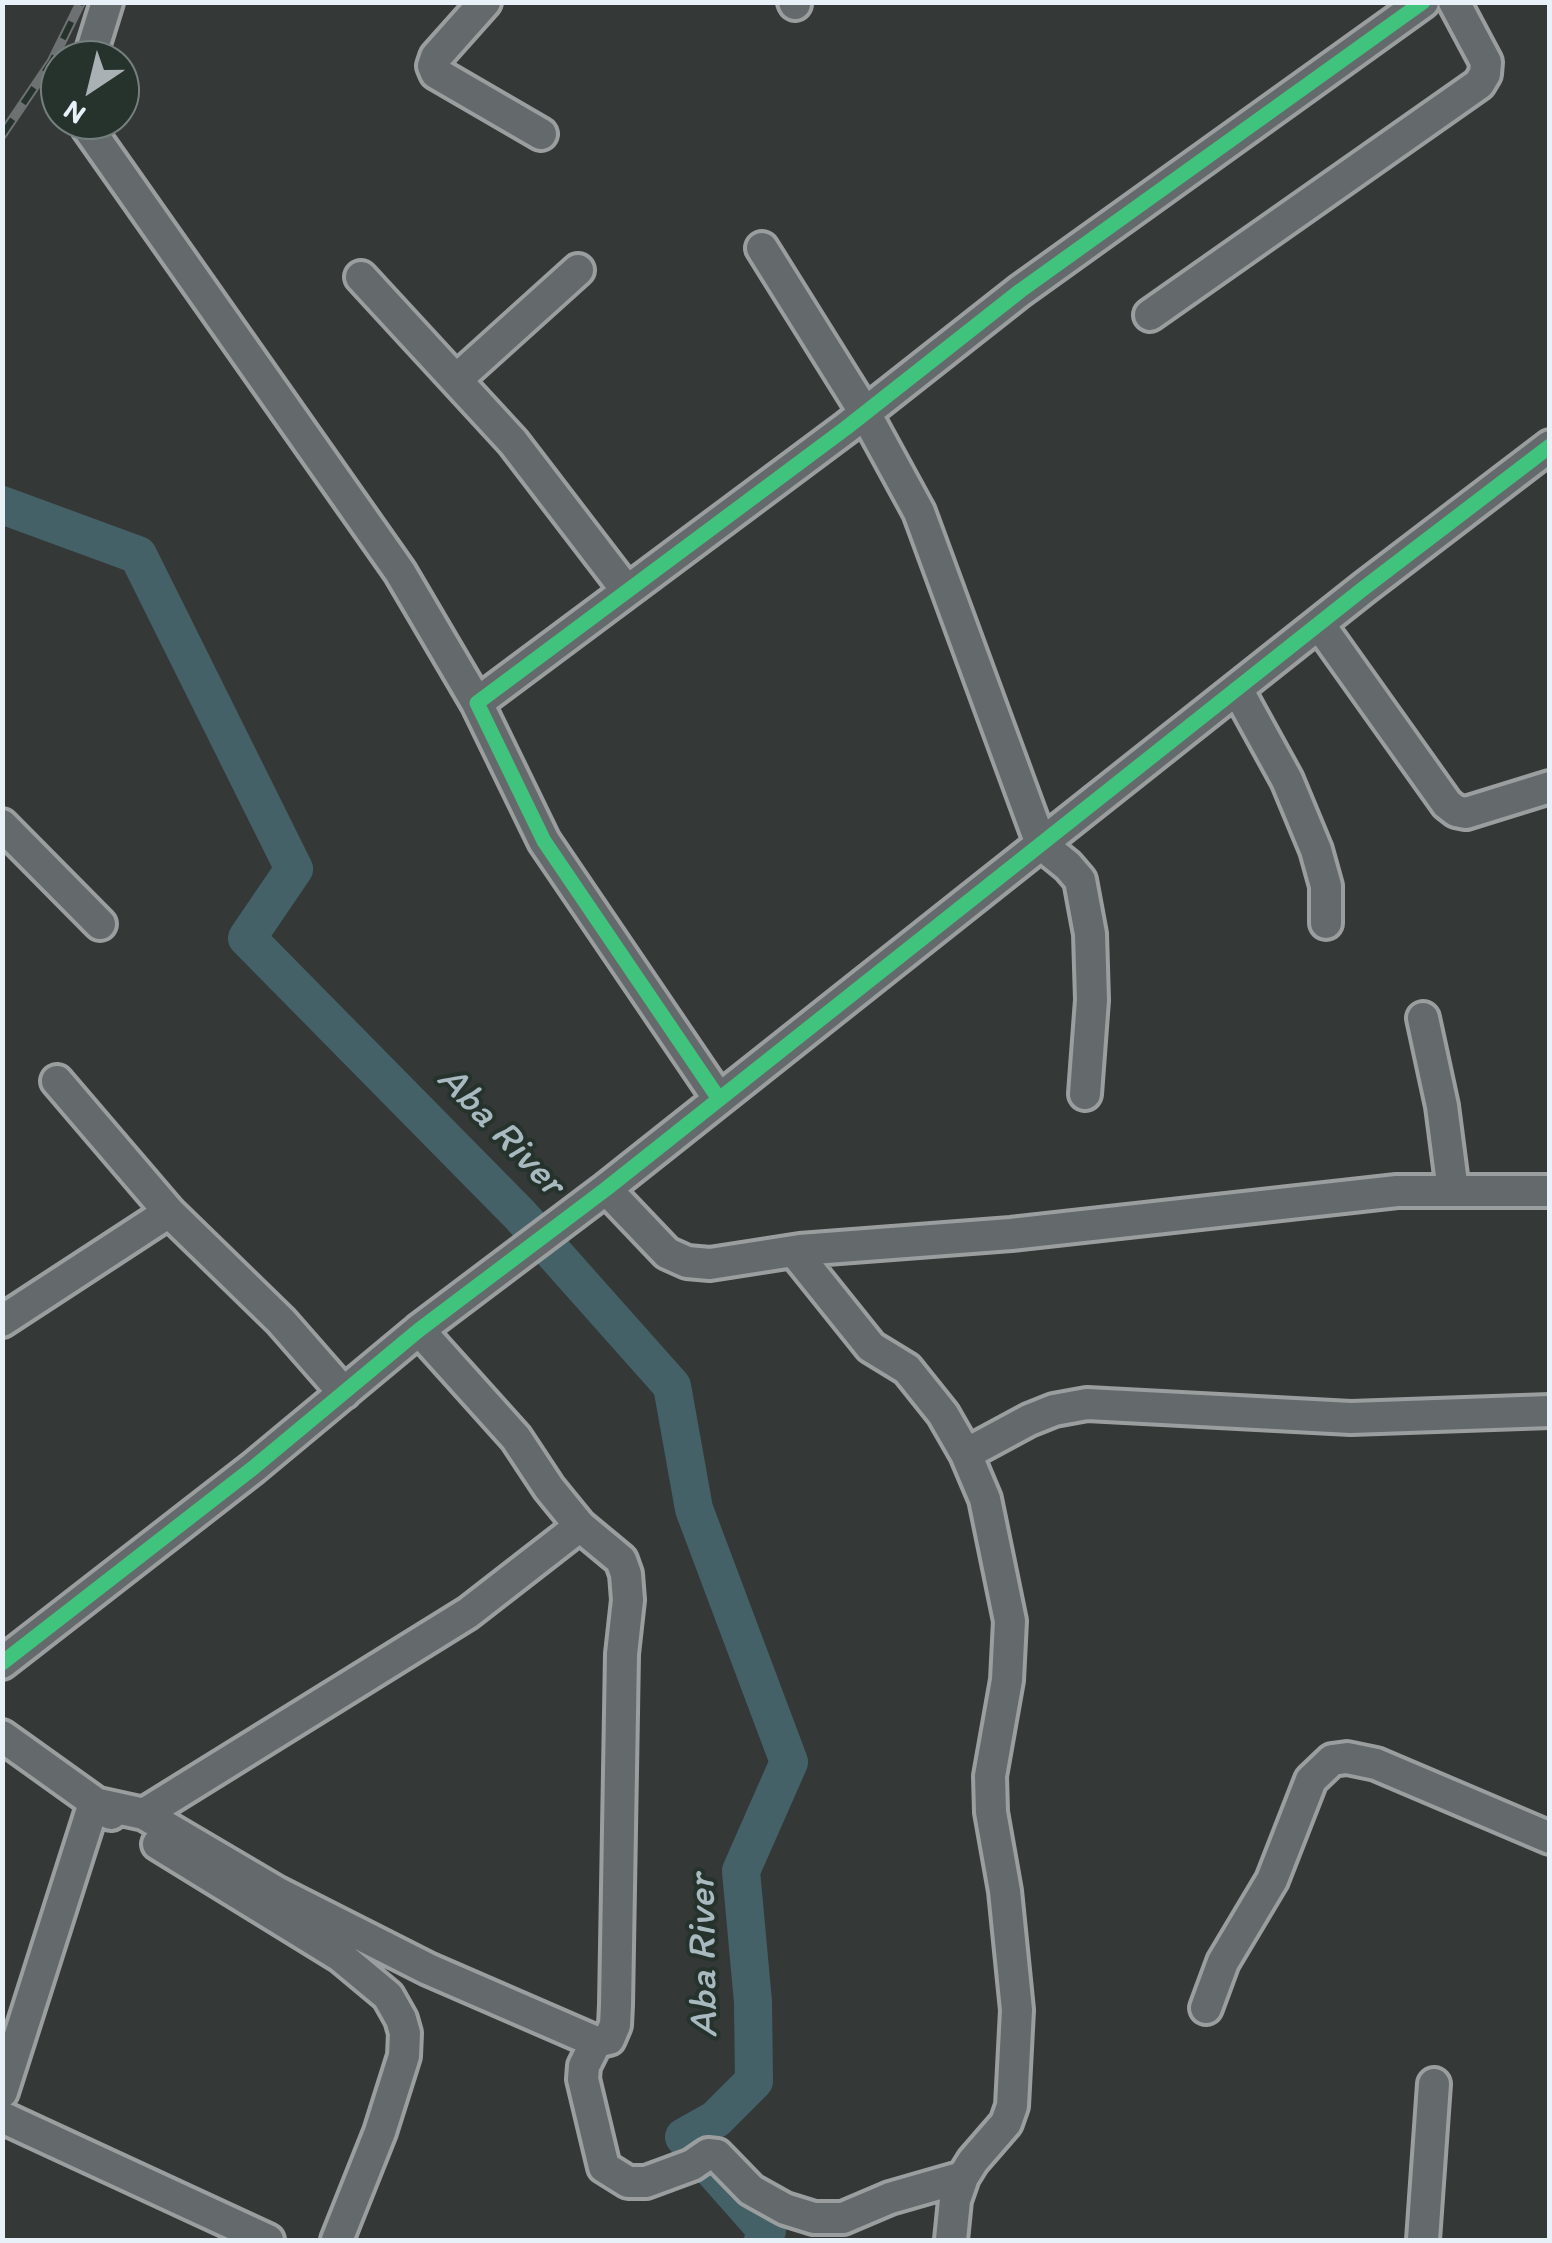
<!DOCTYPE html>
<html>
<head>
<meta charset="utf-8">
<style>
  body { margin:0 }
  #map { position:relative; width:1552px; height:2243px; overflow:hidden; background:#343937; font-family:Itim,sans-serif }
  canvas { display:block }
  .frame { position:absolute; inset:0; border:5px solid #e8f1f8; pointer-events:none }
  .north { position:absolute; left:40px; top:40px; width:100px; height:100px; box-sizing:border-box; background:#26332d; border:2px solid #747f7e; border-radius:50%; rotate:215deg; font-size:28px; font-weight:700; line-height:40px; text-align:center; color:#e8f1f8 }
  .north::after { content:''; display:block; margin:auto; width:35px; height:45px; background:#a9b1b4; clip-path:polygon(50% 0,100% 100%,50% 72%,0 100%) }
</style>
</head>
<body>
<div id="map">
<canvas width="1552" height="2243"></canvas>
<div class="frame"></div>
<div class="north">N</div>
</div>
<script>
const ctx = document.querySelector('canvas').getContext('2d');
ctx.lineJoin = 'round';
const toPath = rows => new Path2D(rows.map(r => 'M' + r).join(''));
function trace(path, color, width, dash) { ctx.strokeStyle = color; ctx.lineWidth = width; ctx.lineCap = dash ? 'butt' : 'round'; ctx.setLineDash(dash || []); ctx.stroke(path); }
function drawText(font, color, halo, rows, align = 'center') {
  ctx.font = font + ' Itim,sans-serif'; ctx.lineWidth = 8; ctx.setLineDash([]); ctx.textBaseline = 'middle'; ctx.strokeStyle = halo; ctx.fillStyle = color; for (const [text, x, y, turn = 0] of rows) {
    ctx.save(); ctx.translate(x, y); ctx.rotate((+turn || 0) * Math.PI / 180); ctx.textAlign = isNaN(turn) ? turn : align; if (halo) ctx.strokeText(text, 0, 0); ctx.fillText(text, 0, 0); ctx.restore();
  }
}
trace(toPath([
  [2,505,138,555,294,869,247,938,520,1215,672,1386,694,1509,789,1762,741,1871,753,2002,754,2081,716,2119,684,2137,767,2231,763,2240]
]), '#456168', 38);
const minor = toPath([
  [485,2,436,57,433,66,436,73,541,134],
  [794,2,795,4],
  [89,60,107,2],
  [85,120,88,128,400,572,477,703],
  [762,248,865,413,919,512,1041,844,1068,866,1080,880,1090,934,1092,1000,1085,1094],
  [361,277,513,442,627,591],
  [1150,315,1479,84,1485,74,1486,62,1454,2],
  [456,380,578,270],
  [1319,624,1447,804,1456,811,1466,813,1550,787],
  [1237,689,1287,780,1316,850,1326,886,1326,923],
  [2,825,100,924],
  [1423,1018,1442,1106,1453,1191],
  [57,1081,169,1212,281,1321,344,1393],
  [719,1099,544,841,477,703,846,428,1020,291,1423,2],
  [606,1189,667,1253,687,1262,710,1264,800,1250,1011,1234,1397,1191,1550,1191],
  [794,1251,871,1347,907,1369,943,1414,966,1454,985,1499,1010,1621,1007,1680,990,1776,991,1812,1005,1891,1017,2010,1012,2106,1006,2123,973,2161,963,2177,955,2200,951,2240],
  [2,1321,169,1212],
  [966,1454,1029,1420,1054,1410,1087,1404,1351,1418,1550,1411],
  [2,1663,253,1468,419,1330,606,1189,1364,588,1550,446],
  [2,1736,111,1814],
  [94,1803,144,1814,278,1893,428,1969,596,2042,609,2039,615,2025,616,2005,622,1654,628,1600,626,1574,621,1560,580,1526,549,1488,516,1438,419,1330],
  [144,1814,468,1613,580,1526],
  [158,1844,340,1956,388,1996,401,2019,405,2033,404,2056,380,2132,337,2240],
  [1206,2008,1223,1962,1272,1880,1311,1780,1332,1760,1347,1758,1376,1764,1550,1838],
  [596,2042,584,2066,583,2079,604,2167,628,2182,646,2182,692,2165,708,2154,717,2155,751,2190,785,2209,814,2218,843,2218,890,2198,963,2177],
  [2,2092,94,1803],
  [2,2117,268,2240],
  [1423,2240,1434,2084]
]);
trace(minor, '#9a9e9e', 38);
trace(minor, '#646a6b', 30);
const rail = toPath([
  [2,135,52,61,81,2]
]);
trace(rail, '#6e7171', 10);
trace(rail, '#26332d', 6, [19]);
trace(toPath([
  [719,1099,544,841,477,703,846,428,1020,291,1423,2],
  [2,1663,253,1468,419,1330,606,1189,1364,588,1550,446]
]), '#40c37c', 15);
drawText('italic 40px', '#a8b9c0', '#26332d', [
  ["Aba River",500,1132,46],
  ["Aba River",705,1956,-91]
]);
</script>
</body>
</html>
